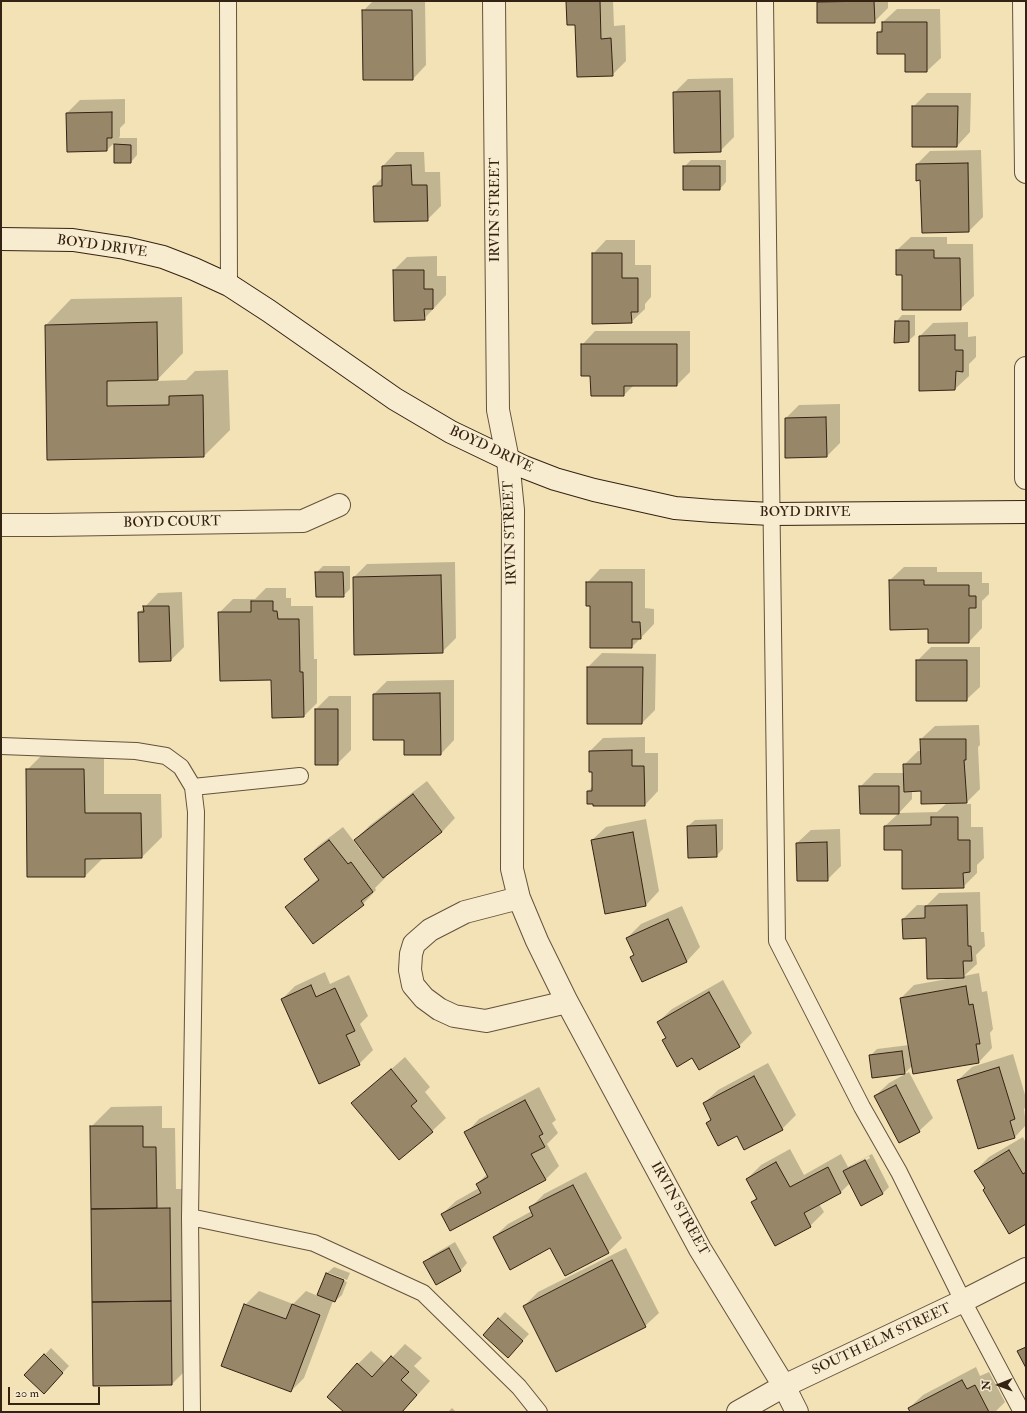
<!DOCTYPE html>
<html>
<head>
<meta charset="utf-8">
<style>
  body { margin:0 }
  #map { position:relative; width:1027px; height:1413px; overflow:hidden; background:#f2e2b6; font-family:"IM FELL Double Pica",serif }
  canvas { display:block }
  .frame { position:absolute; inset:0; border:2px solid #342213; pointer-events:none }
  .north { position:absolute; left:979px; top:1365px; width:40px; height:40px; -webkit-text-stroke:3px #f7ecd0; paint-order:stroke; rotate:269deg; font-size:11px; font-weight:700; line-height:16px; text-align:center; color:#342213 }
  .north::after { content:''; display:block; margin:auto; width:14px; height:18px; background:#342213; clip-path:polygon(50% 0,100% 100%,50% 72%,0 100%) }
  .scale { position:absolute; left:8px; top:1387px; width:92px; height:18px; box-sizing:border-box; border:2px solid #342213; border-top:0; padding-left:5px; font-size:12px; line-height:14px; white-space:nowrap; color:#342213; -webkit-text-stroke:3px #f7ecd0; paint-order:stroke }
</style>
</head>
<body>
<div id="map">
<canvas width="1027" height="1413"></canvas>
<div class="frame"></div>
<div class="north">N</div>
<div class="scale">20 m</div>
</div>
<script>
const ctx = document.querySelector('canvas').getContext('2d');
ctx.lineJoin = 'round';
function fill(path, color) { ctx.fillStyle = color; ctx.fill(path, 'evenodd'); }
const toPath = rows => new Path2D(rows.map(r => 'M' + r).join(''));
function trace(path, color, width, dash) { ctx.strokeStyle = color; ctx.lineWidth = width; ctx.lineCap = dash ? 'butt' : 'round'; ctx.setLineDash(dash || []); ctx.stroke(path); }
function drawText(font, color, halo, rows, align = 'center') {
  ctx.font = font + ' "IM FELL Double Pica",serif'; ctx.lineWidth = 3; ctx.setLineDash([]); ctx.textBaseline = 'middle'; ctx.strokeStyle = halo; ctx.fillStyle = color; for (const [text, x, y, turn = 0] of rows) {
    ctx.save(); ctx.translate(x, y); ctx.rotate((+turn || 0) * Math.PI / 180); ctx.textAlign = isNaN(turn) ? turn : align; if (halo) ctx.strokeText(text, 0, 0); ctx.fillText(text, 0, 0); ctx.restore();
  }
}
fill(toPath([
  [373,1,425,1,426,65,413,79,363,11],
  [568,1,613,1,614,26,625,25,626,61,612,75,576,24],
  [819,1,888,1,888,8,874,22,818,2],
  [897,9,940,9,941,58,927,71,878,33,883,27,883,22],
  [733,78,734,137,720,151,674,93,688,79],
  [927,93,971,93,970,132,957,146,913,107],
  [125,99,125,123,120,128,120,136,119,138,137,138,137,155,131,162,115,162,115,142,107,150,67,113,80,100],
  [981,150,983,217,969,231,921,179,917,164,930,151],
  [396,152,424,152,425,172,440,172,441,206,427,220,374,186,383,177,383,166],
  [691,160,726,160,726,182,720,189,684,167],
  [911,237,947,237,947,244,973,244,974,296,960,309,903,274,897,250],
  [606,240,635,240,635,265,651,265,651,297,645,304,645,309,631,322,593,254],
  [437,256,437,276,446,276,446,295,424,319,394,270,407,257],
  [182,297,183,353,156,381,186,380,195,371,228,370,230,430,204,456,48,459,46,325,71,299],
  [902,315,915,315,915,335,908,341,896,322],
  [968,322,968,337,976,336,976,357,969,364,969,376,955,389,920,336,933,323],
  [595,331,690,331,690,372,677,385,634,385,624,395,591,375,582,345],
  [840,404,840,443,827,456,786,418,799,405],
  [455,562,456,638,442,652,354,577,367,564],
  [323,566,350,566,350,589,343,596,316,573],
  [904,567,937,567,937,572,982,572,982,583,989,583,989,594,982,601,982,628,969,642,929,628,890,580],
  [600,569,645,569,645,608,654,609,654,624,632,647,591,605,587,583],
  [266,588,286,588,286,598,291,598,291,606,313,606,314,659,317,659,317,703,304,716,219,613,233,599,255,599],
  [182,592,184,647,171,660,139,613,158,593],
  [931,647,980,647,980,687,966,700,917,661],
  [602,653,656,654,655,710,642,723,588,723,588,667],
  [454,680,454,740,441,754,405,739,374,694,387,681],
  [329,696,351,696,351,750,337,764,316,709],
  [979,725,980,745,978,747,980,789,965,804,971,804,971,827,983,827,984,858,977,865,977,873,963,887,885,826,899,813,937,812,947,803,922,790,912,790,912,799,899,813,860,787,874,773,904,773,904,765,918,751,921,751,921,739,935,726],
  [645,737,645,753,658,753,658,791,645,805,588,791,593,786,590,751,603,738],
  [104,749,104,794,161,794,162,837,142,857,103,858,85,876,27,770,47,750],
  [427,781,455,818,442,832,384,876,386,877,375,888,376,890,363,904,286,907,319,878,305,859,318,846,343,827,362,852,363,850,355,840,369,826],
  [646,819,659,891,646,905,606,913,592,840,606,827],
  [723,819,723,849,716,856,688,826,695,820],
  [840,829,841,866,827,880,797,843,811,830],
  [980,892,981,932,984,932,985,946,976,955,977,964,964,976,979,973,982,992,987,991,993,1029,990,1033,992,1048,979,1062,913,1065,905,1073,870,1056,877,1049,909,1045,901,998,914,985,947,979,927,937,903,919,917,905,927,905,939,893],
  [682,906,700,947,687,961,642,981,631,957,634,954,627,938,641,924],
  [325,972,330,984,349,975,368,1016,360,1024,373,1050,359,1064,282,999,295,986],
  [723,980,752,1033,739,1046,693,1057,663,1040,667,1037,658,1022,672,1009],
  [1013,1054,1026,1098,1026,1107,1024,1109,1026,1125,1015,1137,979,1147,958,1080,972,1067],
  [405,1057,430,1087,425,1092,446,1118,432,1131,353,1103],
  [768,1063,796,1115,782,1129,737,1135,707,1123,712,1119,704,1103,718,1090],
  [909,1072,933,1118,919,1131,875,1096,889,1083],
  [539,1087,556,1120,552,1123,558,1133,547,1144,559,1166,545,1180,442,1214,456,1201,479,1188,477,1184,487,1174,466,1133,479,1119],
  [162,1106,162,1128,175,1128,176,1189,190,1189,192,1364,172,1384,94,1385,91,1127,111,1107],
  [1023,1137,1026,1143,1026,1223,986,1188,975,1171,989,1157],
  [790,1149,804,1175,841,1154,848,1167,872,1154,889,1187,883,1193,850,1183,841,1192,819,1204,824,1212,810,1226,752,1202,757,1197,747,1179,761,1165],
  [869,1156,870,1158,851,1168,851,1166],
  [586,1172,622,1238,608,1252,551,1247,494,1237,508,1224,532,1211,530,1208,544,1194],
  [455,1242,467,1263,461,1270,437,1284,425,1263,431,1256],
  [626,1248,659,1313,645,1326,524,1306,538,1292],
  [334,1267,350,1273,347,1280,329,1273,329,1275,347,1282,342,1295,335,1301,333,1301,304,1378,291,1391,245,1305,259,1291,293,1304,306,1291,318,1296,327,1273],
  [505,1312,529,1334,514,1350,484,1335],
  [405,1344,422,1358,414,1366,430,1381,402,1412,345,1412,358,1364,371,1351,386,1364],
  [51,1348,69,1366,50,1386,26,1375],
  [976,1367,980,1376,989,1372,1005,1402,995,1412,911,1412,909,1408,923,1395],
  [452,1408,456,1412,448,1412]
]), '#0003');
const building = toPath([
  [566,1,600,1,601,39,611,38,613,76,577,77,575,25,567,25,566,1],
  [874,1,875,23,817,23,817,2,874,1],
  [362,10,412,10,413,80,363,80,362,10],
  [882,22,927,22,927,72,905,72,905,54,877,54,877,32,882,32,882,22],
  [720,91,721,152,674,153,673,92,720,91],
  [912,106,958,106,957,147,912,147,912,106],
  [112,112,112,138,107,138,107,151,67,152,66,113,112,112],
  [114,144,131,145,131,163,114,163,114,144],
  [968,163,969,232,922,233,920,180,916,181,916,164,968,163],
  [411,165,412,185,427,185,428,221,374,222,373,186,382,186,382,166,411,165],
  [683,166,720,166,720,190,683,190,683,166],
  [896,250,934,250,934,258,960,258,961,310,902,310,902,275,896,275,896,250],
  [592,253,622,253,622,278,638,278,638,312,631,312,632,323,592,324,592,253],
  [393,270,424,270,424,289,433,289,433,309,424,309,425,320,394,321,393,270],
  [895,321,909,321,909,342,894,343,895,321],
  [157,322,158,380,107,381,107,406,169,405,169,396,203,395,204,457,47,460,45,325,157,322],
  [955,335,955,350,963,350,963,372,956,371,955,390,919,391,919,336,955,335],
  [581,344,677,344,677,386,624,386,624,396,591,396,590,376,581,376,581,344],
  [826,417,827,457,785,458,785,418,826,417],
  [315,572,343,572,344,597,316,597,315,572],
  [441,575,443,653,354,655,353,577,441,575],
  [889,580,924,580,924,585,969,585,969,596,976,596,976,608,969,608,969,643,928,643,928,629,890,630,889,580],
  [586,582,632,582,632,622,640,622,641,639,632,639,632,648,590,648,590,606,586,606,586,582],
  [251,601,273,601,273,611,277,611,278,619,299,619,300,672,303,672,304,717,272,718,271,680,220,681,218,612,251,612,251,601],
  [143,606,169,606,171,661,139,662,138,612,144,612,143,606],
  [916,660,967,660,967,701,916,701,916,660],
  [587,667,643,667,642,724,587,724,587,667],
  [440,693,441,755,404,755,404,740,373,740,373,694,440,693],
  [315,709,338,709,338,765,315,765,315,709],
  [920,739,966,739,966,760,964,760,967,803,921,804,921,791,904,792,903,764,921,764,920,739],
  [632,750,632,766,644,766,645,806,593,806,593,804,587,804,587,791,592,791,592,772,589,772,589,751,632,750],
  [26,769,84,769,85,813,141,813,142,858,85,859,85,877,27,877,26,769],
  [859,786,899,786,899,814,860,814,859,786],
  [413,794,442,832,383,878,354,840,413,794],
  [931,817,958,817,958,840,970,840,970,872,963,873,964,888,902,889,902,850,884,850,884,826,931,825,931,817],
  [716,825,717,857,688,858,687,826,716,825],
  [633,832,646,906,605,914,591,840,633,832],
  [329,840,348,864,351,862,373,892,361,901,364,905,313,944,285,907,319,880,304,859,329,840],
  [827,842,828,881,797,881,796,843,827,842],
  [967,905,968,946,971,946,972,961,963,961,964,978,927,979,926,938,903,939,902,919,925,918,925,906,967,905],
  [668,919,687,962,642,982,630,957,634,955,626,938,668,919],
  [311,985,316,997,335,988,355,1031,346,1035,360,1065,319,1084,281,999,311,985],
  [966,986,969,1005,973,1004,980,1044,976,1044,979,1063,913,1074,900,998,966,986],
  [709,992,740,1047,699,1070,692,1058,677,1067,662,1040,666,1038,657,1022,709,992],
  [902,1051,905,1074,872,1078,869,1055,902,1051],
  [999,1067,1015,1119,1010,1121,1015,1138,978,1149,957,1080,999,1067],
  [391,1069,417,1101,411,1106,433,1132,399,1160,351,1103,391,1069],
  [754,1076,783,1130,744,1150,737,1136,718,1146,706,1123,711,1120,703,1103,754,1076],
  [896,1085,920,1132,899,1143,874,1096,896,1085],
  [525,1100,543,1134,539,1136,545,1147,531,1154,546,1180,450,1231,441,1214,481,1193,476,1184,488,1177,464,1132,525,1100],
  [90,1126,143,1126,143,1147,156,1147,157,1208,91,1209,90,1126],
  [1009,1150,1023,1174,1026,1172,1026,1224,1009,1234,983,1190,985,1188,974,1171,1009,1150],
  [865,1160,883,1194,861,1206,843,1171,865,1160],
  [776,1162,790,1187,828,1167,841,1193,804,1213,811,1227,775,1246,751,1202,757,1199,746,1179,776,1162],
  [573,1185,609,1253,565,1276,550,1248,510,1270,493,1237,533,1216,529,1207,573,1185],
  [170,1208,171,1301,92,1302,91,1209,170,1208],
  [449,1248,461,1271,436,1285,423,1262,449,1248],
  [612,1260,646,1327,556,1372,523,1306,612,1260],
  [326,1273,344,1280,335,1302,317,1295,326,1273],
  [171,1301,172,1385,93,1386,92,1302,171,1301],
  [244,1304,286,1319,292,1304,320,1315,291,1392,221,1366,244,1304],
  [498,1318,523,1341,508,1358,483,1335,498,1318],
  [1026,1347,1026,1368,1017,1351,1026,1347],
  [44,1354,63,1373,44,1394,24,1375,44,1354],
  [391,1356,409,1372,401,1380,417,1395,402,1412,344,1412,327,1397,357,1363,372,1377,391,1356],
  [962,1380,967,1389,975,1385,989,1412,910,1412,908,1408,962,1380]
]);
fill(building, '#978668');
trace(building, '#342213', 1);
const lane = toPath([
  [228,1,229,285],
  [765,1,777,941,862,1107,899,1172,963,1301,1022,1412],
  [1,746,136,751,166,756,181,767,193,787,196,812,190,1217,192,1412],
  [193,787,300,776],
  [190,1217,314,1243,423,1293,519,1387,539,1412]
]);
const street = toPath([
  [494,1,498,410,508,460,513,510,512,869,519,898,537,941,567,1002,700,1249,784,1386,797,1412],
  [1024,1,1026,172],
  [1026,368,1026,478],
  [1,525,49,525,303,521,339,505],
  [519,898,465,912,430,930,414,944,411,954,410,970,413,985,424,998,439,1009,454,1016,486,1021,567,1002],
  [738,1412,784,1386,963,1301,1026,1269]
]);
const secondary = toPath([
  [1,239,73,240,125,248,163,257,194,269,229,285,269,311,395,399,451,432,524,467,555,479,594,490,675,508,713,511,771,514,1026,512]
]);
trace(lane, '#64523c', 18);
trace(street, '#64523c', 24);
trace(secondary, '#342213', 24);
trace(lane, '#f7ecd0', 16);
trace(street, '#f7ecd0', 22);
trace(secondary, '#f7ecd0', 22);
drawText('14px', '#342213', '#f7ecd0', [
  ["IRVIN STREET",496,210,-90],
  ["BOYD DRIVE",102,247,8],
  ["BOYD DRIVE",491,450,25],
  ["BOYD DRIVE",805,513],
  ["BOYD COURT",172,523,-1],
  ["IRVIN STREET",511,533,-92],
  ["IRVIN STREET",679,1209,61],
  ["SOUTH ELM STREET",882,1340,-25]
]);
</script>
</body>
</html>
